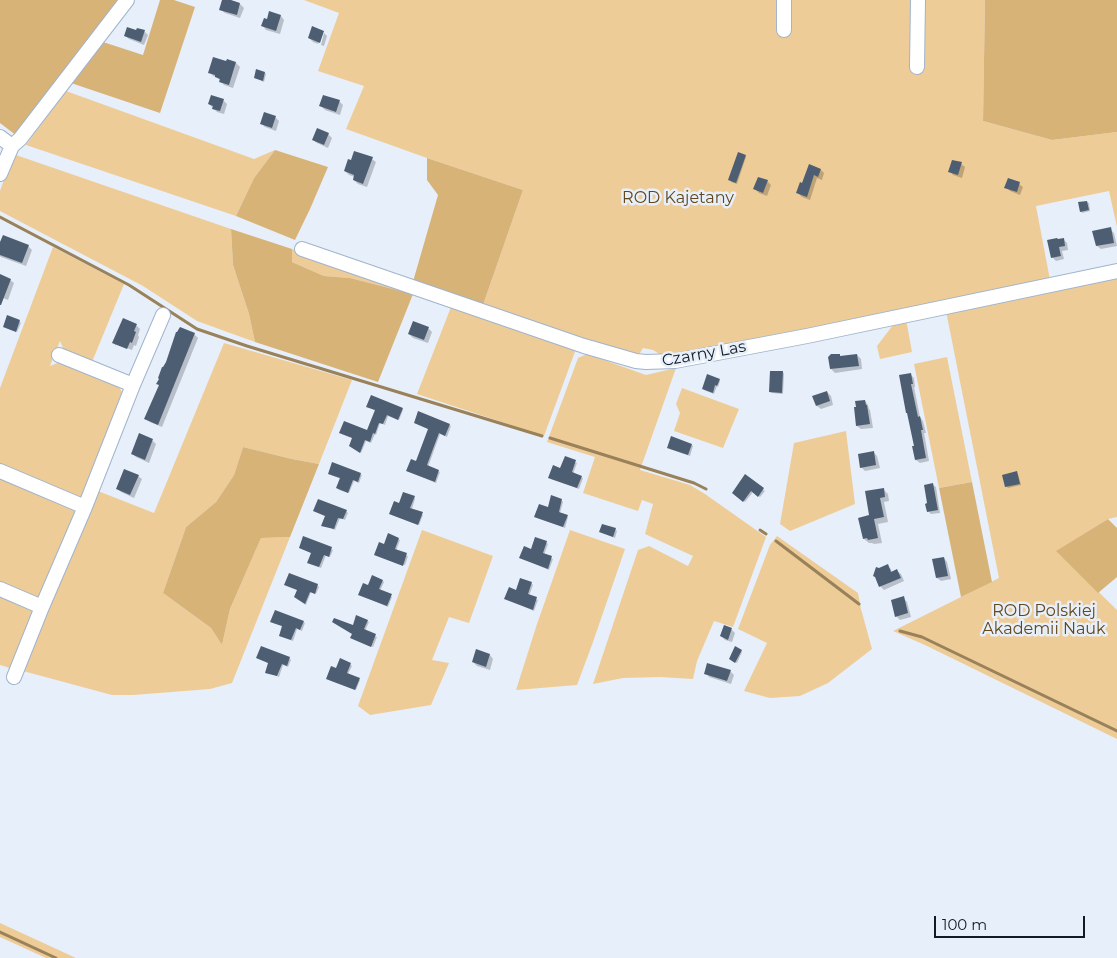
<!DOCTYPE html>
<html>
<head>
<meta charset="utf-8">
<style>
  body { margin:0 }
  #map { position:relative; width:1117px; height:958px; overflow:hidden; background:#e7effa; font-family:Montserrat,sans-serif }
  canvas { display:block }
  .scale { position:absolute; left:934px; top:916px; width:151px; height:22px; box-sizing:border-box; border:2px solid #131a23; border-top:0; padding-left:6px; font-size:15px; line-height:18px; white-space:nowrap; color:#131a23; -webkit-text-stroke:4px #e7effa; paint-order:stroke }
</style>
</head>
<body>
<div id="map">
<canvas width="1117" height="958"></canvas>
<div class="scale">100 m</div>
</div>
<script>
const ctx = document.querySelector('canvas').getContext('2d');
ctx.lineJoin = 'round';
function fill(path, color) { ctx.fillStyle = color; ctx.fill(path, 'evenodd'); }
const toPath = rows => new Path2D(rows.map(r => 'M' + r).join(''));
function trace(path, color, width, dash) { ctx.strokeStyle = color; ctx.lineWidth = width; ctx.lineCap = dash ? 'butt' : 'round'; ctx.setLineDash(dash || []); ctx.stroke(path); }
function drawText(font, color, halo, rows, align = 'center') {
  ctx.font = font + ' Montserrat,sans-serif'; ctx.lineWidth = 5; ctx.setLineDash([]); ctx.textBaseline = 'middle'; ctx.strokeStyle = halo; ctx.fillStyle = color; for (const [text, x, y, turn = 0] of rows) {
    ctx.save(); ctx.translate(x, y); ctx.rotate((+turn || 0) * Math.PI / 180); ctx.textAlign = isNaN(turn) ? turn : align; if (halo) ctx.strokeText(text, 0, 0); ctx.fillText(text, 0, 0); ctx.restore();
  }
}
fill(toPath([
  [304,0,985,0,983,121,1052,140,1117,132,1117,227,1109,191,1036,206,1050,280,666,358,653,350,643,348,637,358,483,305,523,190,427,158,346,129,364,86,318,71,339,13],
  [66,91,254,159,275,150,254,178,236,216,26,145],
  [13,154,231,229,233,265,249,314,255,342,197,321,143,286,0,211,0,191],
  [53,247,124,284,92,362,64,350,60,341,50,366,60,362,119,387,126,399,82,498,76,498,0,465,0,388],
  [292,249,413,294,350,278,324,276,292,262],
  [1117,276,1117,517,1108,519,1057,551,1117,610,1117,739,925,645,893,631,999,578,946,311],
  [451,307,576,349,544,436,417,394],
  [906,319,912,352,880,359,877,346,896,321],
  [224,343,352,380,319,464,292,459,243,447,234,475,216,502,186,527,163,593,211,628,222,645,230,609,261,538,290,537,232,683,210,689,133,695,112,695,23,671,98,491,154,513],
  [587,354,646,375,676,368,640,470,690,485,705,494,766,537,733,627,714,621,697,661,693,679,660,677,623,678,593,684,638,550,649,546,688,566,693,556,645,534,653,504,642,500,638,511,583,493,595,457,547,442,578,358],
  [947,357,972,482,939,488,914,364],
  [682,388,739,409,723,448,674,431,680,413,676,404],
  [846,431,855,504,790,531,780,524,794,443],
  [0,479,77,511,17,657,10,668,0,665],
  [422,530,493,556,469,623,449,617,432,660,449,663,431,705,370,715,358,706],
  [570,530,625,549,593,642,577,685,516,690,537,624],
  [777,536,858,593,861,609,872,649,828,683,800,696,770,698,744,691,767,643,738,629,770,545],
  [0,923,76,958,46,958,0,937]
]), '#eecc98');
fill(toPath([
  [0,0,119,0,17,136,0,123],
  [160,0,174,0,195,7,160,113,68,82,100,41,143,55],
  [985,0,1117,0,1117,132,1052,140,983,121],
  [275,150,328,167,310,209,295,240,236,216,254,178],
  [427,158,523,190,483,305,412,285,438,195,427,180],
  [231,229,292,249,292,262,324,276,350,278,413,294,378,382,255,342,249,314,233,265],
  [243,447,292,459,319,464,290,537,261,538,230,609,222,645,211,628,163,593,186,527,216,502,234,475],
  [972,482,992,582,961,597,939,488],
  [1108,519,1117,528,1117,577,1098,593,1056,551]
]), '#d8b378');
fill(toPath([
  [224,0,240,4,244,8,240,18,225,13,221,10],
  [281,16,284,20,280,34,266,30,263,26],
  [144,31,148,35,144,45,129,39,125,36,137,32],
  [322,32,318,44,313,42,309,38],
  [324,33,327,36,324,46,321,45],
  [227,61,236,63,240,67,233,88,224,85,217,77,213,76,210,72,227,63],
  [265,73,266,74,264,82,255,78],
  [223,100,227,104,224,114,217,112,209,104],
  [339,101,343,105,340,115,325,110,321,106],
  [275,117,279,121,276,131,265,127,261,123],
  [328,134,332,138,328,148,317,143,313,140],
  [745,156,746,157,737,184,731,182,730,180],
  [372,159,376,162,367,187,358,184,354,180,355,177,349,175,345,171],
  [961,164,965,167,962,178,953,175,950,171],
  [821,170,824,173,822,180,817,178,810,200,802,197,798,193,803,184],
  [767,181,771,185,767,196,759,193,755,189],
  [1019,184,1023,187,1020,195,1010,191,1006,187],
  [1087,202,1089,203,1090,211,1082,213,1081,211],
  [1110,229,1114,233,1117,246,1101,249,1097,246],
  [1063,239,1067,243,1068,250,1062,251,1064,259,1056,261,1052,257],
  [0,246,28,246,32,250,26,266,1,257,0,256],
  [0,276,10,280,14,283,8,300,0,297],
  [123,320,137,326,140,329,138,335,139,337,136,346,134,345,132,350,116,344,116,346,114,343],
  [19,321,21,323,17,332,6,328],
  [428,328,432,332,428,343,413,338,409,334],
  [194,334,198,338,162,427,150,422,146,418,160,386,158,384,164,369],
  [857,355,861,359,862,369,835,373,831,369,830,357],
  [783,372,784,374,783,394,772,393,770,392],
  [910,374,914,378,915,387,914,387,920,417,923,421,926,433,924,433,929,461,920,463,916,460],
  [719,380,720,381,718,387,717,386,714,394,704,390],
  [827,392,831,396,833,405,821,409,817,406],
  [865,401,868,405,869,409,870,410,873,428,861,429,857,426],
  [368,407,402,409,403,410,399,420,388,416,385,425,380,423,376,435,375,434,371,443,366,441,361,453,352,447,353,438,341,433,368,432,376,411],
  [415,423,449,425,451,426,447,437,440,434,428,467,440,472,436,483,407,471,416,462,429,429],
  [140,435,153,441,156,444,149,463,136,457,132,453],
  [692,445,693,446,690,456,670,449],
  [873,452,877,456,880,468,865,471,861,467],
  [565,458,577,463,573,474,583,478,579,489,551,479,561,470],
  [1017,473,1018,474,1021,485,1008,488,1006,486],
  [360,474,362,475,359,483,354,481,349,493,339,490,337,488,341,479,331,475],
  [138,476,142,479,134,498,121,492,118,489],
  [746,476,765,491,760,497,753,492,745,502,735,495],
  [933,485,936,487,940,513,931,514,928,511],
  [883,489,888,494,889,501,884,502,888,522,878,524,882,543,874,544,872,543,869,543,864,539],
  [414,497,415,499,412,509,423,515,419,525,392,515,400,505],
  [561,500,563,502,560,513,568,517,565,528,537,518],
  [346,511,348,513,345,520,340,518,335,530,323,525],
  [615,529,617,531,615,538,600,532],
  [389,535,400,540,396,551,408,556,405,565,376,554,385,546],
  [304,538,333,550,330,557,326,555,321,568,310,564,308,562,312,553,300,548],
  [546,542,548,544,544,555,553,559,549,570,521,558],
  [944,558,947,562,951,579,941,581,937,578],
  [887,566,891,569,892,573,897,571,901,574,904,581,884,590,880,586,879,569],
  [383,581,384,582,380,591,392,597,388,607,360,595,369,587],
  [531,583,533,585,529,596,538,600,534,611,506,599],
  [317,585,319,587,316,594,311,592,306,605,297,599],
  [903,598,907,602,911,617,900,620,896,616],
  [367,621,369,622,365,631,377,637,373,647,351,638,353,634,353,627],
  [303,622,305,623,302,631,297,629,293,641,282,637,280,636,284,627,273,623],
  [725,627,732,630,735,633,732,642,725,640,721,636],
  [741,651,742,652,737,663,732,661],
  [490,655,493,659,490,670,477,666,473,662],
  [289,658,291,660,288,667,283,665,279,677,266,672],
  [350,664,352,666,348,674,360,680,356,690,329,680,337,670],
  [730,671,734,675,731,684,709,677,706,673]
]), '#0003');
trace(toPath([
  [0,217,129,285,197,329,247,346,542,436],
  [550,438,694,483,706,489],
  [760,530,766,534],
  [776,541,859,604],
  [900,631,922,637,1117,731],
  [0,932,56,958]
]), '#99815a', 3);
fill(toPath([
  [222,0,231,0,240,3,237,15,219,10],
  [269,11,281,15,276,31,261,26,264,18,267,19],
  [312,26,324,31,320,43,308,38],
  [127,27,136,30,137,28,145,30,141,42,124,36],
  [213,57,226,61,227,59,236,62,229,85,219,82,220,79,215,77,215,75,208,73],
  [256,69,265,72,263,81,254,78],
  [211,95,224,99,220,111,212,109,213,106,208,104],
  [323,95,340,100,336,112,319,106],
  [264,112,276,116,272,128,260,124],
  [317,128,329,133,324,145,312,140],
  [354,151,373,157,363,184,353,180,354,175,344,171,348,159,351,160],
  [738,152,746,155,736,183,728,180],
  [952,160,962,162,958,175,948,172],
  [809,164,821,169,818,177,814,175,807,197,796,193,800,182,802,183],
  [758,177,768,180,763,193,753,189],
  [1008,178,1020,182,1017,192,1004,188],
  [1087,201,1089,210,1080,212,1078,202],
  [1111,227,1114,243,1096,246,1092,231],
  [3,235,29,245,22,263,0,255,0,242],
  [1057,238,1058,239,1064,238,1065,246,1059,247,1061,256,1051,258,1047,240],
  [0,274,11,279,1,305,0,305],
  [7,315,20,320,16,332,3,327],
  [123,318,137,324,134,331,136,332,132,343,130,342,127,349,112,343],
  [413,321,429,327,424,340,408,334],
  [180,327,195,333,158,425,144,419,159,385,156,384,159,379,158,378,162,367,163,367,166,362,176,332,177,332],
  [831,354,840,354,840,356,857,354,859,366,830,369,828,357],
  [770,371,783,371,782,393,769,392],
  [911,373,913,384,911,384,918,417,920,416,923,430,921,430,926,458,915,460,912,446,914,446,907,413,906,413,899,375],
  [707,374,720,379,717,386,715,385,713,393,702,389],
  [827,391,830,401,816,406,812,396],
  [371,395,403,408,398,420,387,415,383,424,379,423,375,434,373,433,370,442,365,440,360,453,349,446,352,438,339,433,344,421,367,430,375,410,366,407],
  [865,400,866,405,867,405,870,424,856,426,854,407,856,407,855,401],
  [418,411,450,424,445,436,439,433,427,465,439,470,435,482,406,471,411,459,416,461,428,429,414,423],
  [139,433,153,439,145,460,131,454],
  [671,436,692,444,688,455,667,448],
  [874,451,876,465,860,468,858,454],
  [565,456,576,460,572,472,582,476,577,488,548,478,553,465,560,468],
  [332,462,361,473,358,482,353,480,348,493,336,488,340,478,328,474],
  [124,469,139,475,130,495,116,489],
  [1017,471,1020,484,1005,487,1002,475],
  [745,474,764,488,758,497,751,491,743,502,732,493],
  [933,483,938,510,927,512,925,504,927,503,924,485],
  [884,488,885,497,880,498,884,517,874,519,878,538,868,540,867,538,863,539,858,518,869,515,865,491],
  [403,492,415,496,410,508,423,512,418,525,389,514,394,501,399,503],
  [551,495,562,499,559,512,568,515,563,527,534,517,539,504,548,507],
  [318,499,347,510,343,519,338,518,334,529,321,526,325,516,313,511],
  [602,524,616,528,613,537,599,532],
  [388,533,399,538,395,549,407,553,403,566,374,555,379,542,384,544],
  [303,536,332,547,329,557,324,555,319,567,307,563,311,553,299,548],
  [535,537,547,541,543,553,552,556,548,569,519,558,524,546,531,549],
  [944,557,948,576,936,578,932,559],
  [888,564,891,572,897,569,901,578,879,587,875,577,873,576,876,567,879,568],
  [289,573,318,584,315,594,310,592,305,604,294,597,297,590,284,585],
  [372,575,383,580,379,589,392,594,387,606,358,595,363,583,368,585],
  [520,578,532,582,528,594,537,597,533,610,504,599,509,587,516,590],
  [904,596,908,613,895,617,891,600],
  [275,610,304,621,300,630,296,628,291,640,279,636,282,626,270,622],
  [356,615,368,620,364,629,376,634,371,647,350,638,352,634,332,622,334,618,353,625],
  [724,625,732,628,728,640,720,636],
  [261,646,290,657,287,666,282,664,277,676,265,673,268,663,256,658],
  [735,646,742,650,735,663,729,659],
  [476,649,490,654,486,667,472,662],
  [340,658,351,663,347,673,360,678,355,690,326,679,331,666,336,668],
  [707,663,731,670,727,681,704,674]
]), '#4d5e73');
const minor = toPath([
  [784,30,784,0],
  [917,67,918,0],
  [0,137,12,146],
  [12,146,20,139,127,0],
  [0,174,12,146],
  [302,249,584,346,636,361,646,362,675,361,807,336,1117,271],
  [59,355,133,385],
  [0,471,85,507,133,385,163,315],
  [0,589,42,607],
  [14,677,42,607,85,507]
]);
trace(minor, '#a0b4cc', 16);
trace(minor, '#fff', 14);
drawText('16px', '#61471a', '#e7effa', [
  ["ROD Kajetany",678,198],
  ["ROD Polskiej",1044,611],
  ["Akademii Nauk",1044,629]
]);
drawText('16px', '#131a23', '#e7effa', [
  ["Czarny Las",704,354,-10]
]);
</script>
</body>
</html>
